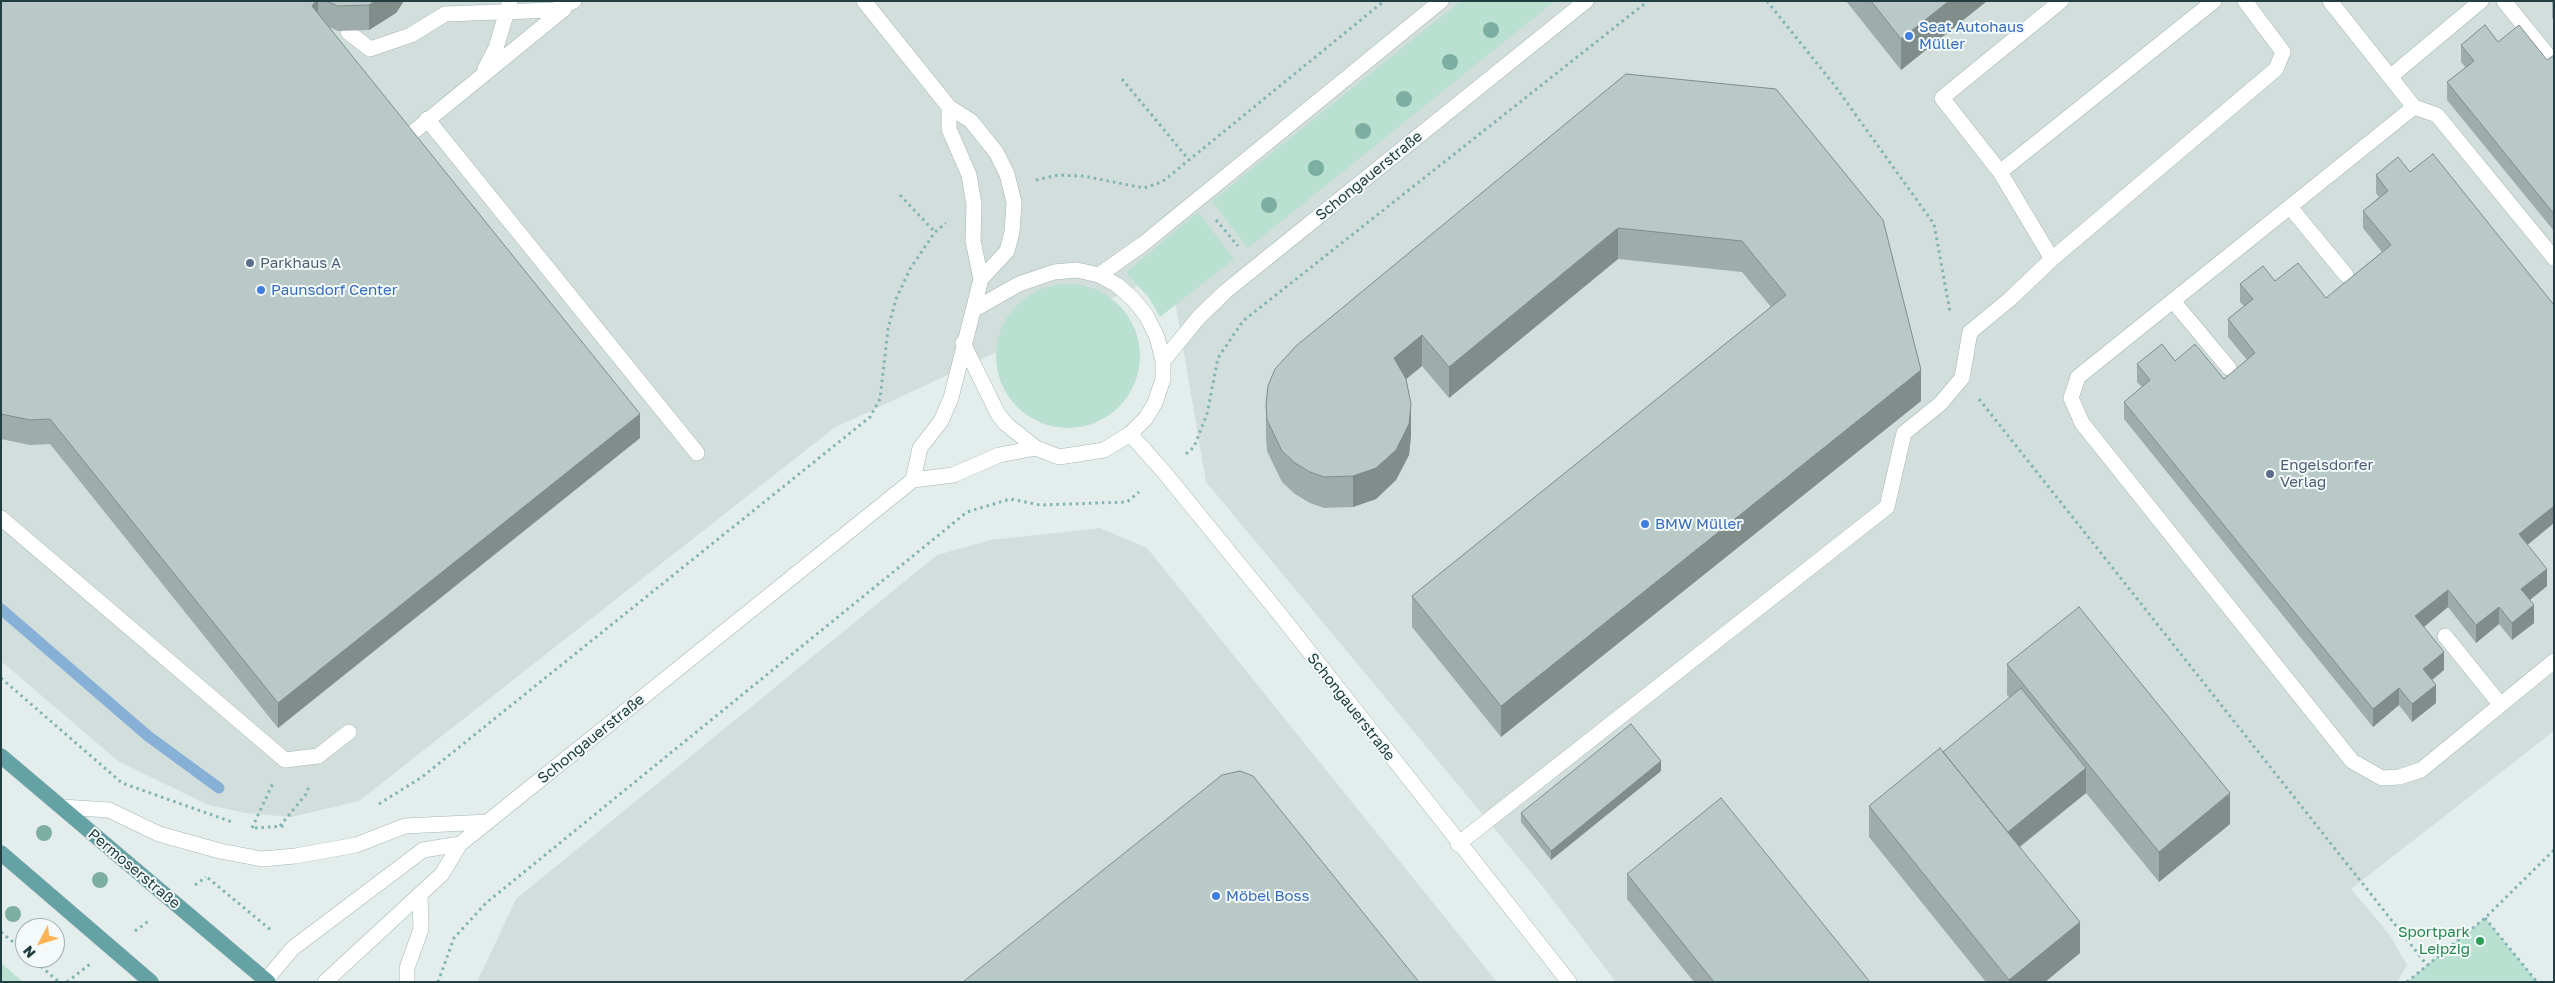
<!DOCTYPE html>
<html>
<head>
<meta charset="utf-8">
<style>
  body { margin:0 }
  #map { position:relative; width:2555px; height:983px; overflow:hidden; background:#e3eeec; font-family:"Golos Text",sans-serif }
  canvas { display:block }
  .frame { position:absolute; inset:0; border:2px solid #213f40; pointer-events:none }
  .north { position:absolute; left:15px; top:918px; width:50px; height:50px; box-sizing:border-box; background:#f3faf9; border:1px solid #9fafaf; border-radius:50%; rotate:230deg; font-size:14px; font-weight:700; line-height:20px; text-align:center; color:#213f40 }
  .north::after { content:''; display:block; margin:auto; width:18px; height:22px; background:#fcb353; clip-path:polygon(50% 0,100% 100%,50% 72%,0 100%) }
</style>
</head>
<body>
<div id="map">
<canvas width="2555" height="983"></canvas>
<div class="frame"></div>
<div class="north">N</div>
</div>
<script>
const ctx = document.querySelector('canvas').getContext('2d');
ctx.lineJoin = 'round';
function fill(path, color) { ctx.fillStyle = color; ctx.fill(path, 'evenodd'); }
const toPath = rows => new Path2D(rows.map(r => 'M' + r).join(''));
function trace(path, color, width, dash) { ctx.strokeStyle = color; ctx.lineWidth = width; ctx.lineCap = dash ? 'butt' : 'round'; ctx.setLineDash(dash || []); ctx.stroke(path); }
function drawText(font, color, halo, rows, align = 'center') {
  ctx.font = font + ' "Golos Text",sans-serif'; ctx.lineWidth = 4; ctx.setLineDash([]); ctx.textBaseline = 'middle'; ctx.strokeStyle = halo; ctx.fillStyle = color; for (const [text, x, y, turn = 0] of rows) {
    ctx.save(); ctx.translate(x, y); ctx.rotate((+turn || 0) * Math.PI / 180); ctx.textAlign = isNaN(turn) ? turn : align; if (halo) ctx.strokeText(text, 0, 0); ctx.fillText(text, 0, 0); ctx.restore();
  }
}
fill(toPath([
  [1,1,2554,1,2554,731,2351,889,2389,934,2407,965,2397,982,1616,982,1543,887,1206,482,1170,271,834,428,359,801,291,817,246,813,208,805,118,761,1,661],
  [1100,528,1147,548,1497,982,477,982,516,899,937,555,991,540]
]), '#d1dedc');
fill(toPath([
  [1461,1,1555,1,1248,248,1212,201],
  [1198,212,1234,259,1160,317,1149,298,1127,274,1128,271],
  '996 356a72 72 0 1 1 144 0a72 72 0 1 1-144 0Z',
  [2485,918,2537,982,2407,982,2427,965],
  [1,963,23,982,1,982]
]), '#bae0d1');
trace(toPath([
  [1,609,148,736,219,788]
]), '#87b0d6', 11);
const service = toPath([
  [2330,1,2414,107,2078,377,2071,398,2082,423,2352,761,2382,778,2399,777,2421,770,2554,661],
  [2504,1,2546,53],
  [348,32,370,49,411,35,445,14,554,10,574,1],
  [485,69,496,48,510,1],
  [2390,77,2481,1],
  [2414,107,2437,115,2554,258],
  [427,119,697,453],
  [401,142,564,9],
  [2000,172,2214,1],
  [2290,207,2346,275],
  [2052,259,2000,172,1942,98,2061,1],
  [2173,301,2229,368],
  [1130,434,1164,472,1282,617,1569,982],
  [1,518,285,760,318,756,349,732],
  [2445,636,2500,704],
  [1458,844,1887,507,1904,433,1940,404,1962,378,1970,332,2010,299,2052,259,2276,69,2283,52,2245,1]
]);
const minor = toPath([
  [864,1,949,107,971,121,996,152,1007,174,1014,202,1012,232,1007,251,981,279],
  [1099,275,1143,244,1441,1],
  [963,343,998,414,1006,424,1036,448,1059,457,1104,450,1130,434,1146,418,1155,403,1163,379,1163,361,1157,337,1146,315,1133,299,1117,285,1099,275,1077,270,1054,272,1019,284,973,310],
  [1163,361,1199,317,1226,291,1586,1],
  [913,480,920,448,941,421,951,398,981,279,973,241,974,204,969,175,949,129,949,107],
  [62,807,109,810,159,834,220,851,262,859,295,856,356,845,405,826,488,822],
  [264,982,293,948,423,850,460,844,913,480,953,475,999,455,1036,448],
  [325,982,442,874,460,844],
  [407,982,407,968,421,929,420,896]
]);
const primary = toPath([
  [1,756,268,982],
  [1,853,151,982]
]);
trace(service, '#a5b6b5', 16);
trace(minor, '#a5b6b5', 16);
trace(primary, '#c1c9ca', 16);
trace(toPath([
  [1767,1,1835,86,1934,224,1950,312],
  [1122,79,1189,160],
  [1036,180,1058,175,1083,176,1144,188,1162,182,1384,1],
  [900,195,935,232],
  [1216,220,1238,246],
  [1979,399,2427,965],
  [1186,454,1194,447,1207,414,1218,358,1243,321,1648,1],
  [1,678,122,783,232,822],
  [379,804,422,777,870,417,880,399,888,329,896,299,910,269,935,232,946,223],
  [280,826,307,793,309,785],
  [252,828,273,783],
  [255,828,284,826],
  [208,878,272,931],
  [195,885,206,877],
  [2485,918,2537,982],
  [135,931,150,920],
  [1,932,25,952],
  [31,958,59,982],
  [67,982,90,964],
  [438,982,454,938,486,903,967,512,1010,499,1040,505,1127,502,1139,492],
  [2407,982,2485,918,2554,850]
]), '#81b3b4', 3, [2.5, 4]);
trace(service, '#fff', 15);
trace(minor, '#fff', 15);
trace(primary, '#64a2a6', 15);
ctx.fillStyle = '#7caea1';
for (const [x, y] of [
  [1491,30],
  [1450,62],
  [1404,99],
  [1363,131],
  [1316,168],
  [1269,205],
  [44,833],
  [100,880],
  [13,914]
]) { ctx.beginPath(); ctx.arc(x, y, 8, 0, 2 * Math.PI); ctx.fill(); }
fill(toPath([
  [1,1,404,1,396,13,369,30,338,31,329,27,640,438,278,728,50,444,30,445,1,439],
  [1846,1,1987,1,1901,70],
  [2552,1,2554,1,2554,20,2552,18],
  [2498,42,2547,60,2554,55,2554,231,2447,100,2447,82,2466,68,2461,62,2461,45],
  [1626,74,1921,401,1501,737,1412,627,1412,596,1771,307,1742,272,1618,259,1449,398,1422,366,1406,379,1411,435,1409,455,1396,480,1376,499,1353,507,1324,508,1310,503,1295,494,1282,482,1267,451,1266,436,1266,405],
  [2398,157,2527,545,2547,586,2530,600,2534,623,2512,640,2499,624,2476,643,2448,607,2424,627,2444,670,2432,680,2436,703,2412,722,2399,705,2373,727,2124,419,2124,402,2142,387,2137,382,2137,364,2175,361,2224,379,2247,360,2228,337,2228,319,2244,306,2240,302,2240,284,2275,281,2326,298,2382,252,2363,228,2363,211,2379,197,2376,193,2376,175],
  [2007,664,2230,824,2159,882,2086,793,2020,847,2080,953,2045,982,1986,982,1869,837,1869,806,1943,752,2010,698,2007,695],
  [1661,771,1551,860,1521,822,1521,813],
  [1627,874,1870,982,1694,982,1627,899]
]), '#9eadab');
fill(toPath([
  [316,1,318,1,318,23,312,6],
  [375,1,404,1,396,13,369,30,369,5],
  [1949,1,1987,1,1901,70,1901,39],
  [1618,228,1618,259,1449,398,1449,367],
  [1422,335,1422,366,1394,389,1394,358],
  [1921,370,1921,401,1501,737,1501,706],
  [1411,404,1411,435,1409,455,1396,480,1376,499,1353,507,1353,476],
  [640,414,640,438,278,728,278,703],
  [2554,506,2554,523,2519,552,2519,534],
  [2547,569,2547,586,2521,607,2521,589],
  [2448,590,2448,607,2415,634,2415,616],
  [2534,605,2534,623,2512,640,2512,623],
  [2499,607,2499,624,2476,643,2476,625],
  [2444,652,2444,670,2423,687,2423,669],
  [2436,685,2436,703,2412,722,2412,704],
  [2399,688,2399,705,2373,727,2373,709],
  [1661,761,1661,771,1551,860,1551,851],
  [2086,768,2086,793,2004,859,2004,834],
  [2230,793,2230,824,2159,882,2159,852],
  [2080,922,2080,953,2045,982,2009,982,2009,980]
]), '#818d8b');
const building = toPath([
  [1,1,316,1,312,6,640,414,278,703,50,419,30,420,1,414,1,1],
  [326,1,375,1,369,5,338,6,326,1],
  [1871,1,1949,1,1901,39,1871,1],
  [2485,25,2498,42,2519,25,2547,60,2554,55,2554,214,2447,82,2474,61,2461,45,2485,25],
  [1626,74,1776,89,1883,220,1921,370,1501,706,1412,596,1786,295,1742,241,1618,228,1449,367,1422,335,1394,358,1406,379,1411,404,1409,424,1396,450,1376,468,1353,476,1324,477,1310,472,1295,463,1282,451,1267,420,1266,405,1268,386,1275,369,1296,346,1626,74],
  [2433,154,2554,305,2554,506,2519,534,2547,569,2521,589,2534,605,2512,623,2499,607,2476,625,2448,590,2415,616,2444,652,2423,669,2436,685,2412,704,2399,688,2373,709,2124,402,2150,380,2137,364,2162,344,2175,361,2195,344,2224,379,2255,353,2228,319,2253,299,2240,284,2263,266,2275,281,2298,263,2326,298,2391,245,2363,211,2388,191,2376,175,2398,157,2410,172,2433,154],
  [2079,607,2230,793,2159,852,2007,664,2079,607],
  [2021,688,2086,768,2008,832,1943,752,2021,688],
  [1631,724,1661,761,1551,851,1521,813,1631,724],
  [1940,748,2080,922,2009,980,1869,806,1940,748],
  [1240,771,1253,776,1419,982,963,982,1222,775,1240,771],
  [1721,798,1870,982,1714,982,1627,874,1721,798]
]);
fill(building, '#b8c9c7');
trace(building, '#818d8b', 1);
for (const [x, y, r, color] of [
  [1909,36,5,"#3f7fe0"],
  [250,263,5,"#5c6f8a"],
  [261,290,5,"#3f7fe0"],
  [2270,474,5,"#5c6f8a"],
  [1645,524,5,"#3f7fe0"],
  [1216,896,5,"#3f7fe0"],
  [2480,941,5,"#2e9e5b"]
]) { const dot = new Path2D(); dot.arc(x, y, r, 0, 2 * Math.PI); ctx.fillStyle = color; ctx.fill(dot); trace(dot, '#f3faf9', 2); }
drawText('15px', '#366cbe', '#f3faf9', [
  ["Seat Autohaus",1919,27],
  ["Müller",1919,44],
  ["Paunsdorf Center",271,290],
  ["BMW Müller",1655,524],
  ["Möbel Boss",1226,896]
], 'left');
drawText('15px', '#213f40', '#f3faf9', [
  ["Schongauerstraße",1369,176,-39],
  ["Schongauerstraße",1351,707,52],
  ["Schongauerstraße",591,739,-39],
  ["Permoserstraße",134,869,40]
]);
drawText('15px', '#4e5e75', '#f3faf9', [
  ["Parkhaus A",260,263],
  ["Engelsdorfer",2280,465],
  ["Verlag",2280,482]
], 'left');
drawText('15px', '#27864d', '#f3faf9', [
  ["Sportpark",2470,932],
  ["Leipzig",2470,949]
], 'right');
</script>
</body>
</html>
